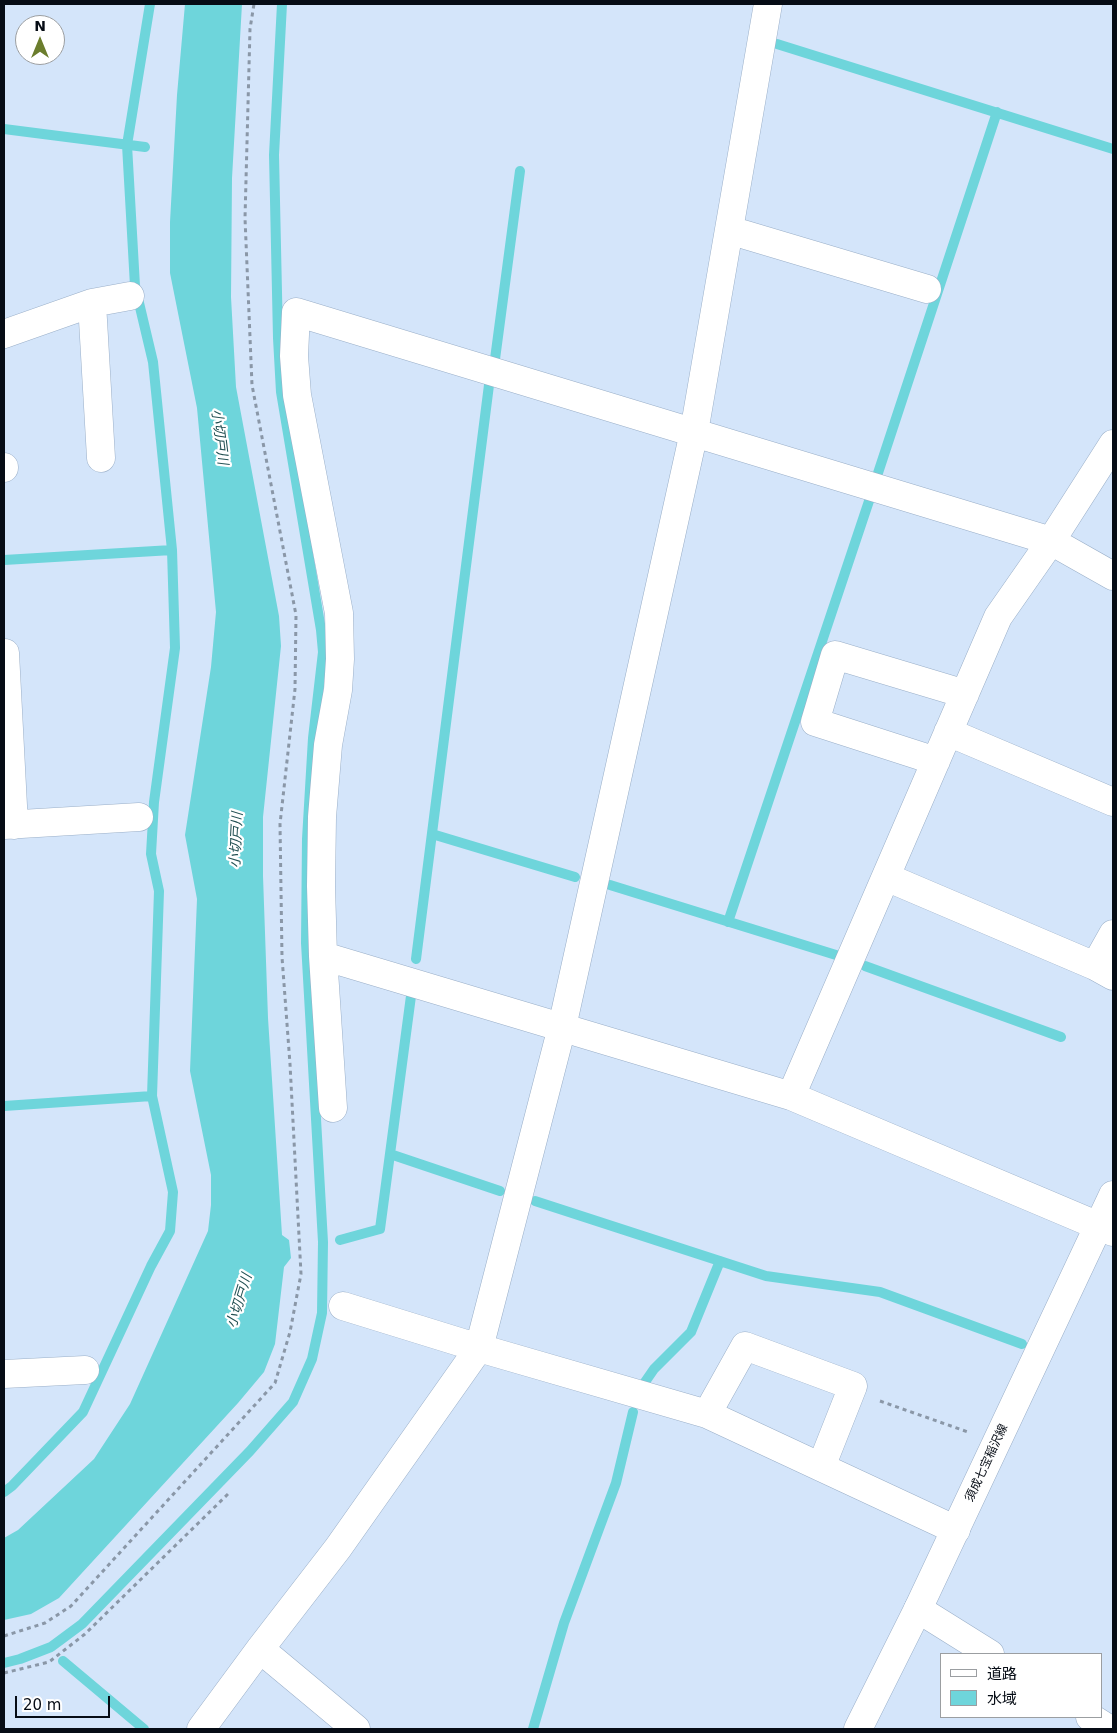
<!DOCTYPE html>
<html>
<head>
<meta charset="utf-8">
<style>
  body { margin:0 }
  #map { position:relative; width:1117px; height:1733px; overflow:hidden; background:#d4e5fa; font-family:"DejaVu Sans","Noto Sans JP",sans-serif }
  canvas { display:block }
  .frame { position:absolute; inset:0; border:5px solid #060c15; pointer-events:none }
  .legend { position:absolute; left:940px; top:1653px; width:162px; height:65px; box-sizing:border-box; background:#fff; border:1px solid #9b9ea1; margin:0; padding:6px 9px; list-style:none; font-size:15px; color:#060c15 }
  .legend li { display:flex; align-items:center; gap:10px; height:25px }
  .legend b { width:25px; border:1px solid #9b9ea1 }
  .north { position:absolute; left:15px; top:15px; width:50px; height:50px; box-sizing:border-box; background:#fff; border:1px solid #9b9ea1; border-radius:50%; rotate:0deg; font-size:14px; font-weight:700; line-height:20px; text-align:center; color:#060c15 }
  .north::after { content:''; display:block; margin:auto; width:18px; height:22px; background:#6b7d2d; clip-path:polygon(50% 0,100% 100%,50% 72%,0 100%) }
  .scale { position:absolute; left:15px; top:1696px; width:95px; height:22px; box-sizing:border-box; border:2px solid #060c15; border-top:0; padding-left:6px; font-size:15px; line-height:18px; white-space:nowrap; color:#060c15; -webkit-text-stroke:4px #fff; paint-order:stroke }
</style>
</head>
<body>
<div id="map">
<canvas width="1117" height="1733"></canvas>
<div class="frame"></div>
<ul class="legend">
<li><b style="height:6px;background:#fff"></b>道路</li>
<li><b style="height:14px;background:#6ed5db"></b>水域</li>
</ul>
<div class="north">N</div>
<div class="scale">20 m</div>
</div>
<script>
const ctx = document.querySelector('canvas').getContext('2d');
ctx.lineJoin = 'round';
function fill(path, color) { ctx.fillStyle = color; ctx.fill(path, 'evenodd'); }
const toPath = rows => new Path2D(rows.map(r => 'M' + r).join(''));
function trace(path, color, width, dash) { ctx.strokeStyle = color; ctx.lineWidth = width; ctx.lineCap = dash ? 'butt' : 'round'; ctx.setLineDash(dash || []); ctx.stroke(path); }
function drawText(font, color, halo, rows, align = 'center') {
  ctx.font = font + ' "DejaVu Sans","Noto Sans JP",sans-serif'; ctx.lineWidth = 4.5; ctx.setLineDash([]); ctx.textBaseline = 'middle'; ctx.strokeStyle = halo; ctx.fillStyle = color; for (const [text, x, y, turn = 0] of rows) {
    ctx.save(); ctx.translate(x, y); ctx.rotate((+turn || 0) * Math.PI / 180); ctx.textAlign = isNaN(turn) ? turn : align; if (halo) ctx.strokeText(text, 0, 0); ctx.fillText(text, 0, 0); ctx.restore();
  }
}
fill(toPath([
  [185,4,242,4,232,178,231,297,236,387,279,616,281,646,263,817,263,876,268,1018,282,1235,289,1240,291,1258,284,1267,275,1344,264,1372,238,1403,59,1598,31,1614,4,1620,4,1538,18,1530,94,1459,130,1404,208,1231,211,1205,211,1175,190,1071,197,899,185,835,211,667,216,612,197,408,170,273,170,222,177,95]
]), '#6ed5db');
trace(toPath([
  [777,44,1113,149],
  [4,129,145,147],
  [495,359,520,171],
  [878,473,997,112],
  [4,560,172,550],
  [432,834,575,877],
  [610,885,836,955],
  [728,922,869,501],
  [416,959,489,385],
  [865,966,1061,1037],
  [4,1106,152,1096],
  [390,1154,500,1191],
  [535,1201,766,1276,880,1292,1022,1344],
  [340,1240,380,1229,411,996],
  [645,1382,654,1369,691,1332,720,1261],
  [4,1492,12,1486,83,1412,151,1266,170,1231,173,1192,152,1096,159,891,151,854,154,802,175,648,172,550,153,362,135,286,127,145,150,4],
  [63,1661,144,1729],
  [4,1663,20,1659,51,1647,82,1624,250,1451,293,1402,312,1359,322,1313,323,1242,306,943,307,839,313,738,323,652,321,630,281,392,278,338,274,155,282,4],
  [533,1729,564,1623,616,1483,633,1412]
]), '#6ed5db', 10);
const minor = toPath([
  [729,230,927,289],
  [92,303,101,458],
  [4,334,92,303,130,296],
  [4,467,4,468],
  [5,653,14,825],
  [948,732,1113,802],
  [936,761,815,722,835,655,965,694],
  [4,825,139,817],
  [886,877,1095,966,1113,976],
  [323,956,791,1096,1113,1232],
  [1095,966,1113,934],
  [791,1096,998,617,1051,541,1113,444],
  [333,1108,323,956,321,886,322,817,328,745,338,690,340,659,339,613,297,395,294,356,296,312,1051,541,1113,576],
  [343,1306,479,1348,707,1414,956,1530],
  [4,1374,85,1370],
  [707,1414,745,1346,853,1386,821,1467],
  [918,1609,990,1654],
  [260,1649,356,1729],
  [1090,1717,1109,1729],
  [201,1729,260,1649,338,1548,479,1348,562,1027,694,432,768,4]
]);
const secondary = toPath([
  [858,1729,918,1609,1113,1195]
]);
trace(minor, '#9aafc8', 29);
trace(secondary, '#9aafc8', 29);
trace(toPath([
  [880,1401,968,1432],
  [4,1636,45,1623,71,1606,275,1383,290,1332,301,1274,290,1064,282,957,280,824,295,689,296,615,252,385,245,218,250,29,254,4],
  [4,1673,49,1662,85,1634,229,1493]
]), '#8a97a7', 3, [4, 4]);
trace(minor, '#fff', 28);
trace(secondary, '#fff', 28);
drawText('12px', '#060c15', '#fff', [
  ["須成七宝稲沢線",987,1463,-65]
]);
drawText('italic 14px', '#225053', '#fff', [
  ["小切戸川",219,437,83],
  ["小切戸川",237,840,-87],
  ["小切戸川",240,1301,-73]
]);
</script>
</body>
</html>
